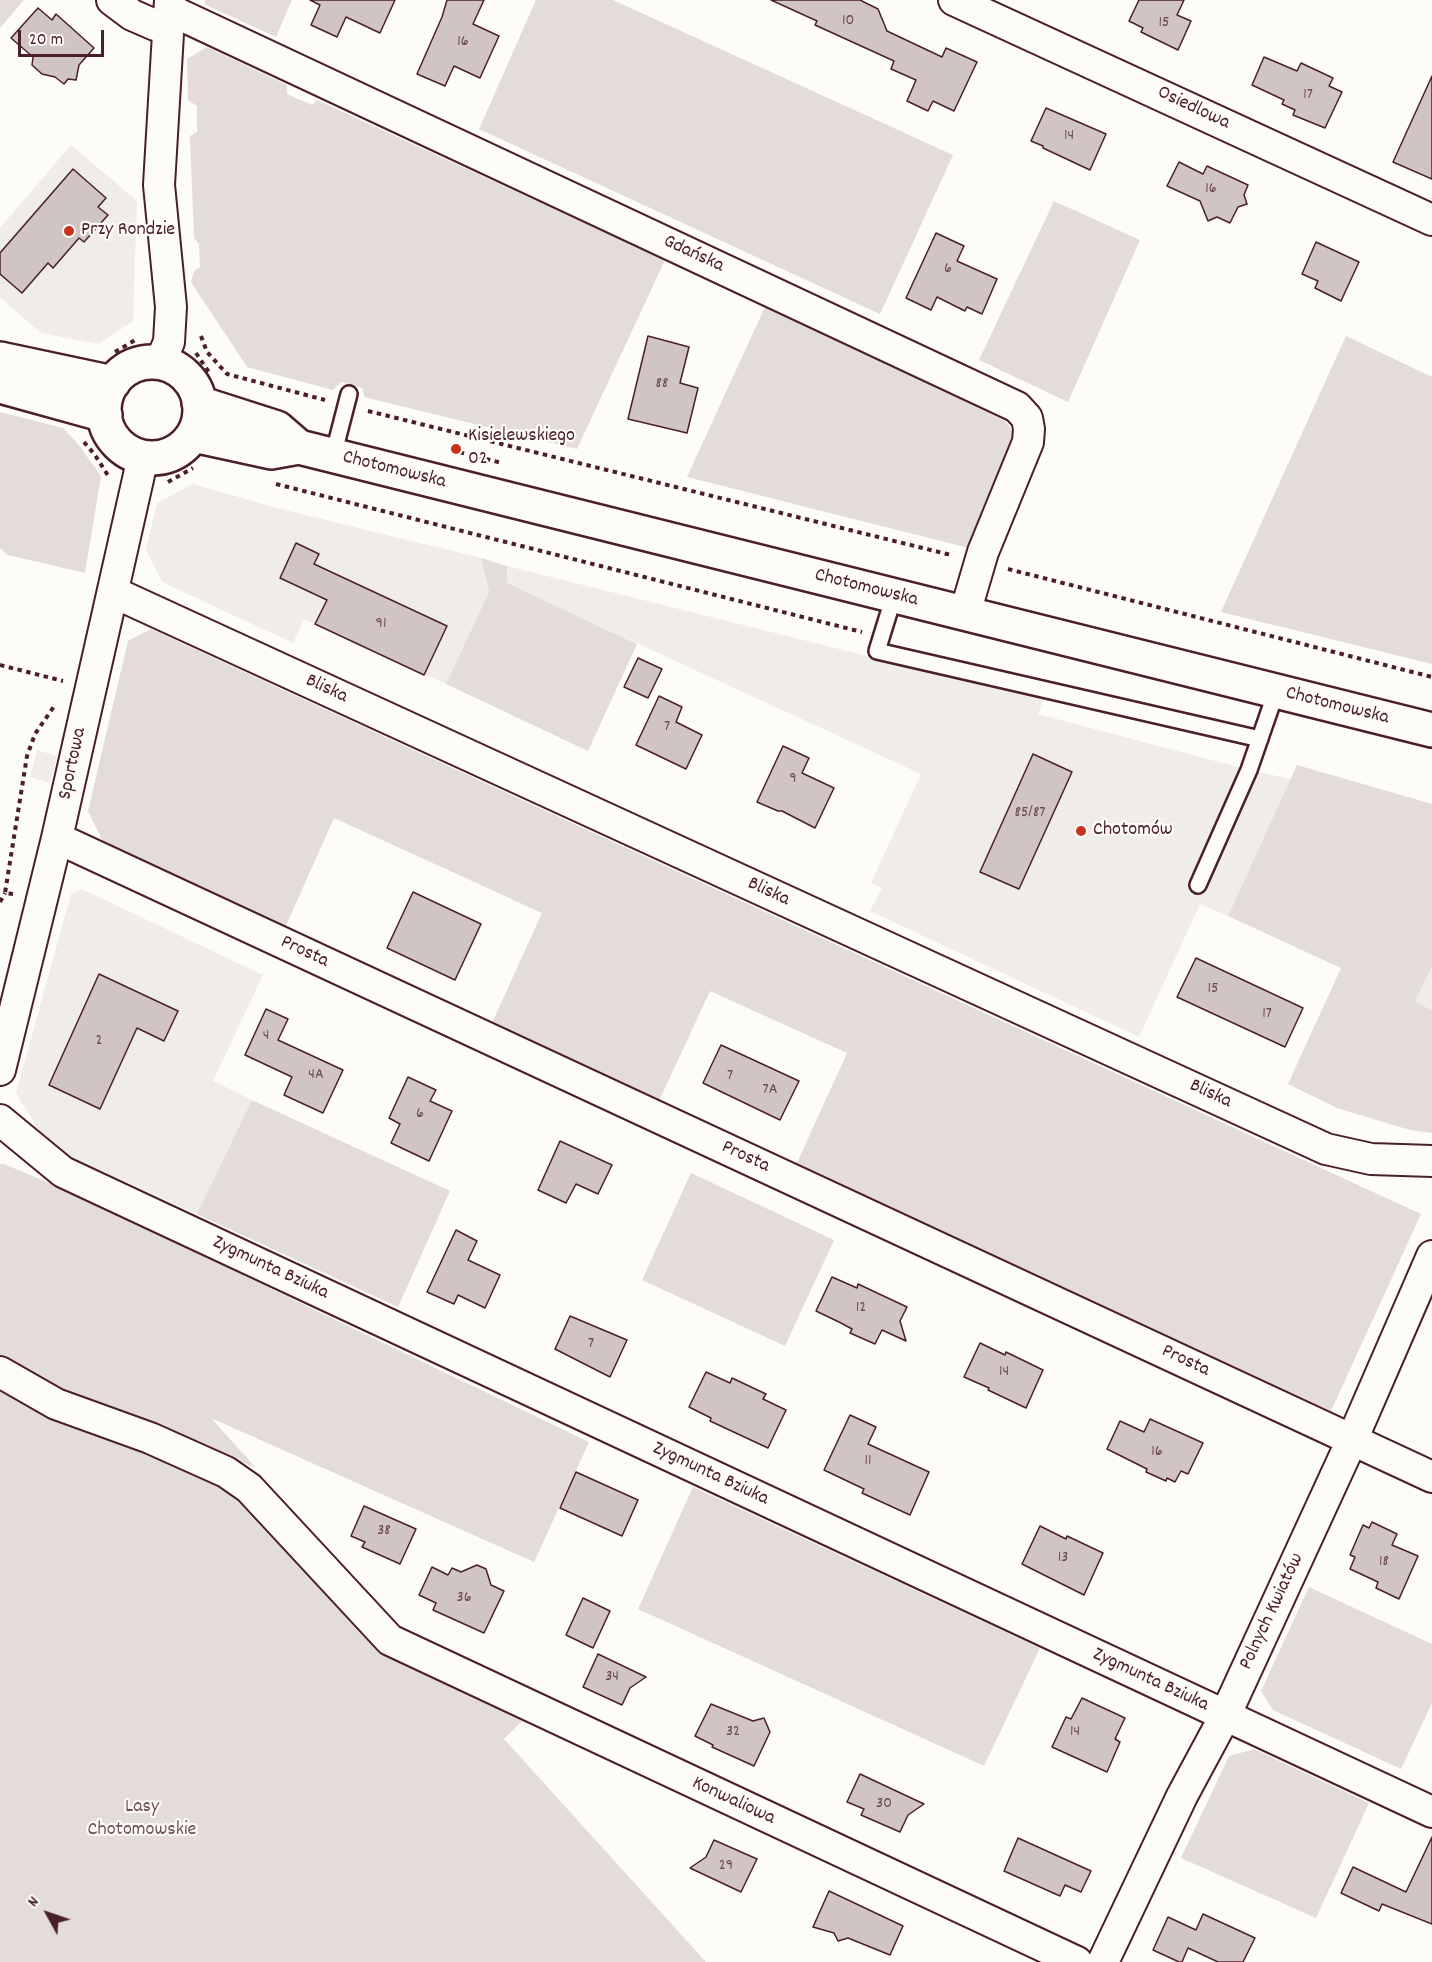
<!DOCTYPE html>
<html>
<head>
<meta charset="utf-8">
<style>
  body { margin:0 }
  #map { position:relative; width:1432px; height:1962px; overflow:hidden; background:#fdfcf7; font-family:Dekko,sans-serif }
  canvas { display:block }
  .north { position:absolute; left:18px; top:1884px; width:60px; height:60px; -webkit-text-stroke:4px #fdfcf7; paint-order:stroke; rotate:310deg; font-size:16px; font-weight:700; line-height:24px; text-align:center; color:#4a1f2b }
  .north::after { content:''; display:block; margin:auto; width:21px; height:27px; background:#4a1f2b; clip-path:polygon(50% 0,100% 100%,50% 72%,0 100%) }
  .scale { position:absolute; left:18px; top:30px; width:86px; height:27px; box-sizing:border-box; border:3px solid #4a1f2b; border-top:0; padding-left:8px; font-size:18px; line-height:21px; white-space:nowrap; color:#4a1f2b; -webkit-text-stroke:4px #fdfcf7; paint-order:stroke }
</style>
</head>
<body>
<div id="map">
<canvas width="1432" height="1962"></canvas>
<div class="north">N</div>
<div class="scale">20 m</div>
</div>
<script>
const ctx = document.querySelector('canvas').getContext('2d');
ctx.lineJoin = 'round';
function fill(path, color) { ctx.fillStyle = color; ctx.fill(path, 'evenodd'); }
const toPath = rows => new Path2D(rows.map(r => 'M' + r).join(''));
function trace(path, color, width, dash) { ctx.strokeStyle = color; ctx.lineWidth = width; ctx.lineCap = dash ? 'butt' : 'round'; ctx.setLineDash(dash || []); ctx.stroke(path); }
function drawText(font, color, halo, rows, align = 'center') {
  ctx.font = font + ' Dekko,sans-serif'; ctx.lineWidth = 4.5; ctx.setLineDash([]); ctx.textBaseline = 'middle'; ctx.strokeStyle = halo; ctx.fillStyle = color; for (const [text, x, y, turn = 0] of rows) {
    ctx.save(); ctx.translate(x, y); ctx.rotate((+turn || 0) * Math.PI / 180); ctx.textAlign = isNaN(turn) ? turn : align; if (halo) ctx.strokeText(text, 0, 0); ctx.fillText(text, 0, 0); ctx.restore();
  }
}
fill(toPath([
  [71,145,137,201,133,321,99,344,41,333,0,297,0,228],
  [193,484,277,508,481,558,489,592,446,684,304,619,293,643,162,582,146,550,157,503],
  [507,566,1043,700,1038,714,1249,770,1291,779,1228,916,1200,904,1139,1037,870,911,882,888,871,883,921,774,506,583],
  [37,750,57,756,50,783,30,777],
  [82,889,263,975,213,1081,252,1100,197,1214,49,1147,16,1093,71,894],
  [1432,966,1432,1010,1415,1002]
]), '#f0ece8');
fill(toPath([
  [0,0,24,0,0,28],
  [204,0,292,0,276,37,206,5],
  [536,0,613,0,953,155,880,314,479,129],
  [207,47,287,85,287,94,312,105,317,100,665,260,577,449,364,397,363,388,341,382,333,390,247,367,191,282,194,271,200,267,199,244,194,238,190,136,197,132,197,106,188,100,187,59],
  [1054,201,1140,240,1068,402,979,360],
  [766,305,1005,421,1013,432,1015,443,973,549,687,477],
  [1346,336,1432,377,1432,664,1221,612],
  [0,412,63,428,78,444,101,476,85,573,8,555,0,548],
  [481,558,507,566,507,583,637,644,588,751,446,684,489,592],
  [151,629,1421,1214,1331,1411,796,1165,847,1053,710,991,659,1101,492,1023,542,913,334,818,285,928,104,844,88,811,128,641],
  [1297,765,1432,804,1432,966,1415,1002,1432,1010,1432,1133,1410,1130,1337,1108,1288,1084,1341,968,1228,916],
  [252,1100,450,1191,398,1307,197,1214],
  [0,1164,4,1164,66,1190,589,1442,534,1562,211,1418,256,1468,27,1376,0,1358],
  [691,1173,834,1240,785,1346,642,1280],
  [0,1386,160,1456,220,1485,248,1505,377,1641,524,1715,522,1721,504,1739,706,1962,0,1962],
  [693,1487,1040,1648,984,1766,638,1609],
  [1309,1587,1432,1644,1432,1703,1401,1769,1273,1710,1261,1691],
  [1254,1749,1369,1803,1316,1918,1181,1858,1229,1756]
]), '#e3dcda');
const building = toPath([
  [310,0,395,0,380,33,346,17,337,37,311,25,320,5,310,0],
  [447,0,484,0,473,24,499,36,480,78,454,66,445,86,417,74,442,17,447,0],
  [771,0,860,0,878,9,887,31,942,57,946,48,977,62,954,111,933,101,928,111,907,101,916,80,891,69,894,61,815,25,817,21,771,0],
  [1139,0,1184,0,1177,15,1191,21,1178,50,1141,32,1143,28,1129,21,1139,0],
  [38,8,52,20,56,14,94,48,79,65,76,80,68,79,64,84,55,77,42,74,32,65,33,57,11,38,38,8],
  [1264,57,1297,71,1301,63,1333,78,1329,86,1342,92,1325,128,1293,115,1295,110,1282,104,1284,100,1252,85,1264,57],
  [1432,76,1432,179,1393,162,1432,76],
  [1046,108,1106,134,1090,170,1043,148,1043,146,1031,141,1046,108],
  [1179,162,1203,174,1207,166,1248,185,1244,195,1247,204,1238,207,1230,223,1217,217,1208,221,1200,201,1167,186,1179,162],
  [73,169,106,198,98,207,108,215,84,242,79,238,53,268,48,263,22,293,0,274,0,253,73,169],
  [936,233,964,246,957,261,997,279,982,314,967,307,965,311,937,297,931,310,906,298,936,233],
  [1316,242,1359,262,1341,301,1315,288,1318,281,1302,274,1316,242],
  [648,336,689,347,680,383,698,388,687,433,628,419,648,336],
  [296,543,319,554,314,564,447,626,424,675,315,624,327,600,280,578,296,543],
  [638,658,662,669,648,698,624,687,638,658],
  [659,696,682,707,676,722,702,735,686,769,636,745,659,696],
  [783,746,809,758,802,773,834,788,815,828,782,811,778,811,757,802,783,746],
  [1033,754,1072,772,1019,889,980,872,1033,754],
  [413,892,481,924,455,980,387,948,413,892],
  [1196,958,1303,1008,1285,1047,1177,997,1196,958],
  [99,974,178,1011,164,1041,137,1028,100,1109,49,1085,99,974],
  [266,1009,288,1019,278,1040,343,1070,323,1113,284,1095,292,1077,245,1055,266,1009],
  [721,1045,799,1081,780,1120,703,1083,721,1045],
  [408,1077,436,1090,430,1101,452,1111,429,1161,391,1143,400,1124,389,1118,408,1077],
  [560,1141,612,1165,598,1194,576,1184,566,1203,538,1190,560,1141],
  [456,1230,477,1241,468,1260,500,1275,485,1308,458,1295,454,1304,427,1292,456,1230],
  [832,1277,857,1288,858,1284,907,1307,900,1321,906,1341,882,1330,875,1344,850,1333,852,1329,841,1323,816,1311,832,1277],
  [570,1316,627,1340,610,1377,555,1349,570,1316],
  [980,1343,1005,1355,1006,1352,1043,1370,1026,1408,988,1390,989,1388,964,1377,980,1343],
  [706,1372,730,1383,732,1378,766,1394,763,1399,786,1410,768,1448,710,1421,711,1418,689,1407,706,1372],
  [850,1415,876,1427,868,1444,929,1472,910,1515,862,1493,864,1489,824,1470,850,1415],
  [1150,1419,1203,1443,1188,1474,1181,1471,1175,1482,1167,1478,1166,1481,1146,1472,1147,1469,1107,1449,1120,1421,1144,1432,1150,1419],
  [576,1472,638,1500,622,1536,560,1508,576,1472],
  [364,1506,416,1529,400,1564,362,1547,365,1542,351,1536,364,1506],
  [1372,1522,1397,1534,1392,1545,1418,1556,1399,1599,1376,1588,1378,1582,1350,1569,1355,1557,1350,1555,1363,1525,1369,1528,1372,1522],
  [1040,1526,1066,1539,1067,1536,1103,1553,1084,1595,1022,1564,1040,1526],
  [477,1565,486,1569,491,1585,504,1591,484,1633,433,1610,436,1603,419,1595,432,1567,448,1575,452,1568,461,1572,477,1565],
  [583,1598,610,1611,593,1648,566,1635,583,1598],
  [598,1654,646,1677,630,1688,622,1705,583,1687,598,1654],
  [1082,1698,1125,1718,1115,1739,1120,1742,1107,1772,1052,1747,1066,1717,1071,1719,1082,1698],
  [711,1704,753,1721,764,1718,770,1732,754,1766,712,1747,713,1745,695,1736,711,1704],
  [860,1774,877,1782,924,1804,908,1815,900,1832,861,1815,864,1809,847,1802,860,1774],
  [1432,1837,1432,1924,1382,1904,1379,1911,1341,1893,1353,1867,1406,1892,1432,1837],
  [1018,1838,1091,1871,1081,1892,1065,1885,1060,1896,1004,1871,1018,1838],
  [714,1840,757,1859,741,1892,690,1868,706,1857,714,1840],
  [829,1891,903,1926,890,1955,848,1938,838,1941,834,1933,813,1927,829,1891],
  [1203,1914,1255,1938,1243,1962,1218,1962,1188,1948,1182,1962,1179,1962,1153,1950,1168,1917,1196,1930,1203,1914]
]);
fill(building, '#d0c5c4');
trace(building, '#4a1f2b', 1.5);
const service = toPath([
  [333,456,349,394],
  [894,596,877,651,1260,739],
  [1198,885,1249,770,1276,692]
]);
const minor = toPath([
  [112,0,132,15,155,25,168,29],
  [954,0,1432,220],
  [170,10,1017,407,1027,418,1029,429,1028,442,983,552,965,613],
  [160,363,169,342,171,307,159,185,170,0],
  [113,592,1326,1149,1371,1159,1432,1161],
  [57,838,1432,1477],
  [0,1070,57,838,143,457],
  [0,1120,63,1172,1432,1812],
  [0,1372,56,1404,150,1438,226,1472,249,1488,390,1640,1077,1962],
  [1103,1962,1182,1796,1225,1716,1352,1440,1432,1256]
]);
const tertiary = toPath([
  [0,359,113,383],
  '104 410a48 48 0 1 1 96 0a48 48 0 1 1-96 0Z',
  [0,386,105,415],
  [199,403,277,428,299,447],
  [193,435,271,452,299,447,1432,730]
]);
trace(service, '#4a1f2b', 20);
trace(minor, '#4a1f2b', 34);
trace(tertiary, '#4a1f2b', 38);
trace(toPath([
  [201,336,207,352,227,374,325,400],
  [115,352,137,339],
  [196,353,210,374],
  [368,411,951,555],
  [84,442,95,455,109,477],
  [451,450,502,463],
  [168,482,193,468],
  [276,484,862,632],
  [1008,569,1432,677],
  [0,665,63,681],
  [13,894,5,893,27,756,35,734,55,705],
  [0,902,5,893]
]), '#4a1f2b', 4, [4.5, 4.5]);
trace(service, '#fdfcf7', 15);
trace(minor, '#fdfcf7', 30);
trace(tertiary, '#fdfcf7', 33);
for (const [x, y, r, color] of [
  [69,231,6,"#c8321e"],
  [456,449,6,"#c8321e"],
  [1081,831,6,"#c8321e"]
]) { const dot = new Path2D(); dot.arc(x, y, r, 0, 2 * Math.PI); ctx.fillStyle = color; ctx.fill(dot); trace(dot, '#fdfcf7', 2); }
drawText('16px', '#6c4851', null, [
  ["10",848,22],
  ["15",1164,24],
  ["16",463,43],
  ["17",1308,96],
  ["14",1069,137],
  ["16",1211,190],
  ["6",948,270],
  ["88",662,385],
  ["91",381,625],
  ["7",667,728],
  ["9",793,780],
  ["85/87",1030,814],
  ["15",1213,990],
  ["17",1267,1015],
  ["4",266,1037],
  ["2",99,1042],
  ["4A",316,1076],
  ["7",730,1077],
  ["7A",770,1091],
  ["6",420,1115],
  ["12",861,1309],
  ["7",591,1345],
  ["14",1004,1373],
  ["16",1157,1453],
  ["11",868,1462],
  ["38",384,1532],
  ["13",1063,1559],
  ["18",1384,1563],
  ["36",464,1599],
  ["34",612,1678],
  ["32",733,1733],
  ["14",1075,1733],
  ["30",884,1805],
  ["29",726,1867]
]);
drawText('20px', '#4a1f2b', '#fdfcf7', [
  ["Osiedlowa",1193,109,25],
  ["Gdańska",693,255,25],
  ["Chotomowska",394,471,14],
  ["Chotomowska",866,589,14],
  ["Bliska",326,690,25],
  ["Chotomowska",1337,707,14],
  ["Sportowa",74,764,-78],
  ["Bliska",768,893,25],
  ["Prosta",304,953,25],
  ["Bliska",1210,1095,25],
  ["Prosta",745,1158,25],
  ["Zygmunta Bziuka",270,1269,25],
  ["Prosta",1185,1362,25],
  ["Zygmunta Bziuka",710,1475,25],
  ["Polnych Kwiatów",1273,1612,-65],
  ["Zygmunta Bziuka",1150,1681,25],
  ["Konwaliowa",733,1802,25]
]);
drawText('20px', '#4a1f2b', '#fdfcf7', [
  ["Przy Rondzie",81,231],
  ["Kisielewskiego",468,437],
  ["02",468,460],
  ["Chotomów",1093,831]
], 'left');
drawText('20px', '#704e57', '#fdfcf7', [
  ["Lasy",142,1808],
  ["Chotomowskie",142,1831]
]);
</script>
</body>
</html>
